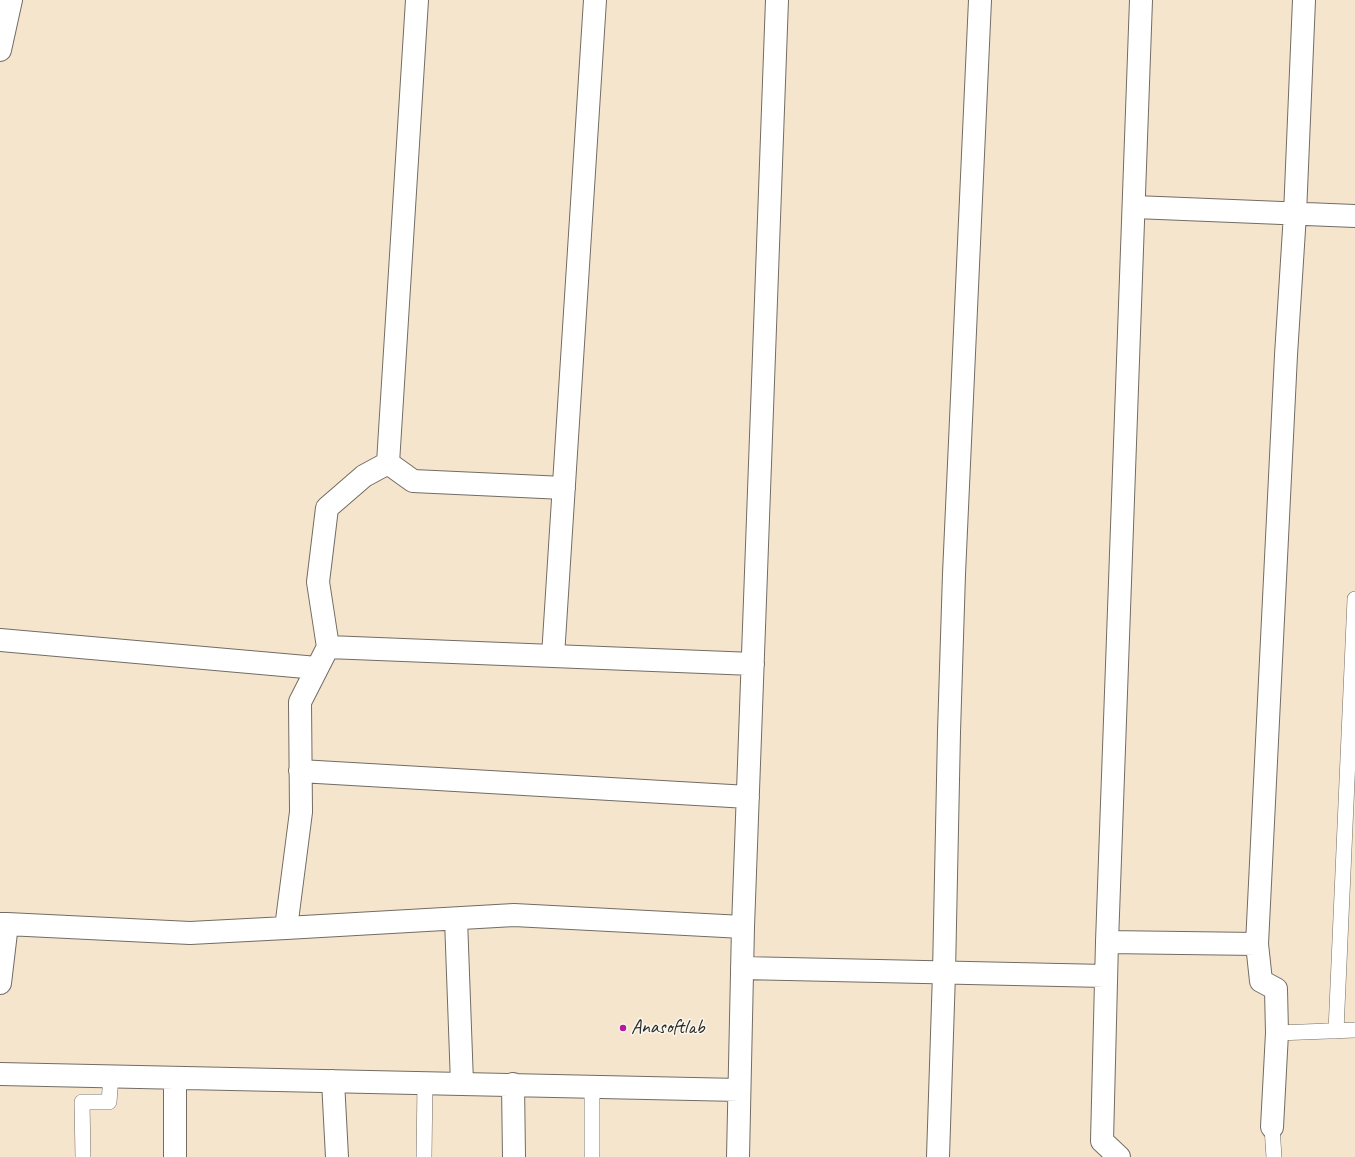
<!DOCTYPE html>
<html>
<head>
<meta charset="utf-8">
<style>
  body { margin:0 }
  canvas { display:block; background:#f6e5cd }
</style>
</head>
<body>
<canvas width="1355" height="1157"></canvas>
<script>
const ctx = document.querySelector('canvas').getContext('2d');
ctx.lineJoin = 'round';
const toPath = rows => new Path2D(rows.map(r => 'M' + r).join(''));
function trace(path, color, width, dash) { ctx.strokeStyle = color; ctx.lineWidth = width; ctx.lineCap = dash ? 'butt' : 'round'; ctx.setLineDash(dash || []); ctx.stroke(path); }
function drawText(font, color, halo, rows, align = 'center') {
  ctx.font = font + ' Caveat,sans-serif'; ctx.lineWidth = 3; ctx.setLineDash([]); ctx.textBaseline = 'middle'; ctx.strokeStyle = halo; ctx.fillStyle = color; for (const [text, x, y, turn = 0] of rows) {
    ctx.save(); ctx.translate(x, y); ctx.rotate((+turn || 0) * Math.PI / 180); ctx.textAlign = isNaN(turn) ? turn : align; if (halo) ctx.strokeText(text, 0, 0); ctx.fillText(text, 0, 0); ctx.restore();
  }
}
const service = toPath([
  [1336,1031,1355,599],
  [1277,1033,1355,1030],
  [1272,1127,1274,1157],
  [83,1157,82,1102,109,1102,111,1076],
  [424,1157,425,1082],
  [592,1157,592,1087]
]);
const minor = toPath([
  [1135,207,1355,216],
  [388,463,413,481,564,488],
  [0,640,317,668],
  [328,647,318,582,327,508,364,476,388,463,417,0],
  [553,656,595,0],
  [300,771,748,797],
  [456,919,462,1083],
  [0,924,7,924,0,983],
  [7,924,190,933,286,928,301,812,300,702,328,647,753,664],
  [286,928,514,915,743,927],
  [1107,942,1257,944],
  [742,968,1105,976],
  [0,1074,739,1090],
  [333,1081,337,1157],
  [513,1084,514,1157],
  [1272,1127,1277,1033,1276,989,1261,981,1257,944,1286,355,1295,214,1304,0],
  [175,1157,175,1078],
  [738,1157,743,927,777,0],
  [938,1157,944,973,949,732,954,574,980,0],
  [1119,1157,1102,1141,1107,942,1141,0]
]);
const tertiary = toPath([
  [0,50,11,0]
]);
trace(service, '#726c64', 16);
trace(minor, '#726c64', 24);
trace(tertiary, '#726c64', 24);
trace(service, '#fff', 15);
trace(minor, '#fff', 22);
trace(tertiary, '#fff', 22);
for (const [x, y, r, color] of [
  [623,1028,4,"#b5179e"]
]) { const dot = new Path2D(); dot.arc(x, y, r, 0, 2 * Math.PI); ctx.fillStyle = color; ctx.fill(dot); trace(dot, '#fbf7ec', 1.5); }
drawText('20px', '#2b2b2b', '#fbf7ec', [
  ["Anasoftlab",631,1028]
], 'left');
</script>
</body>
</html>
